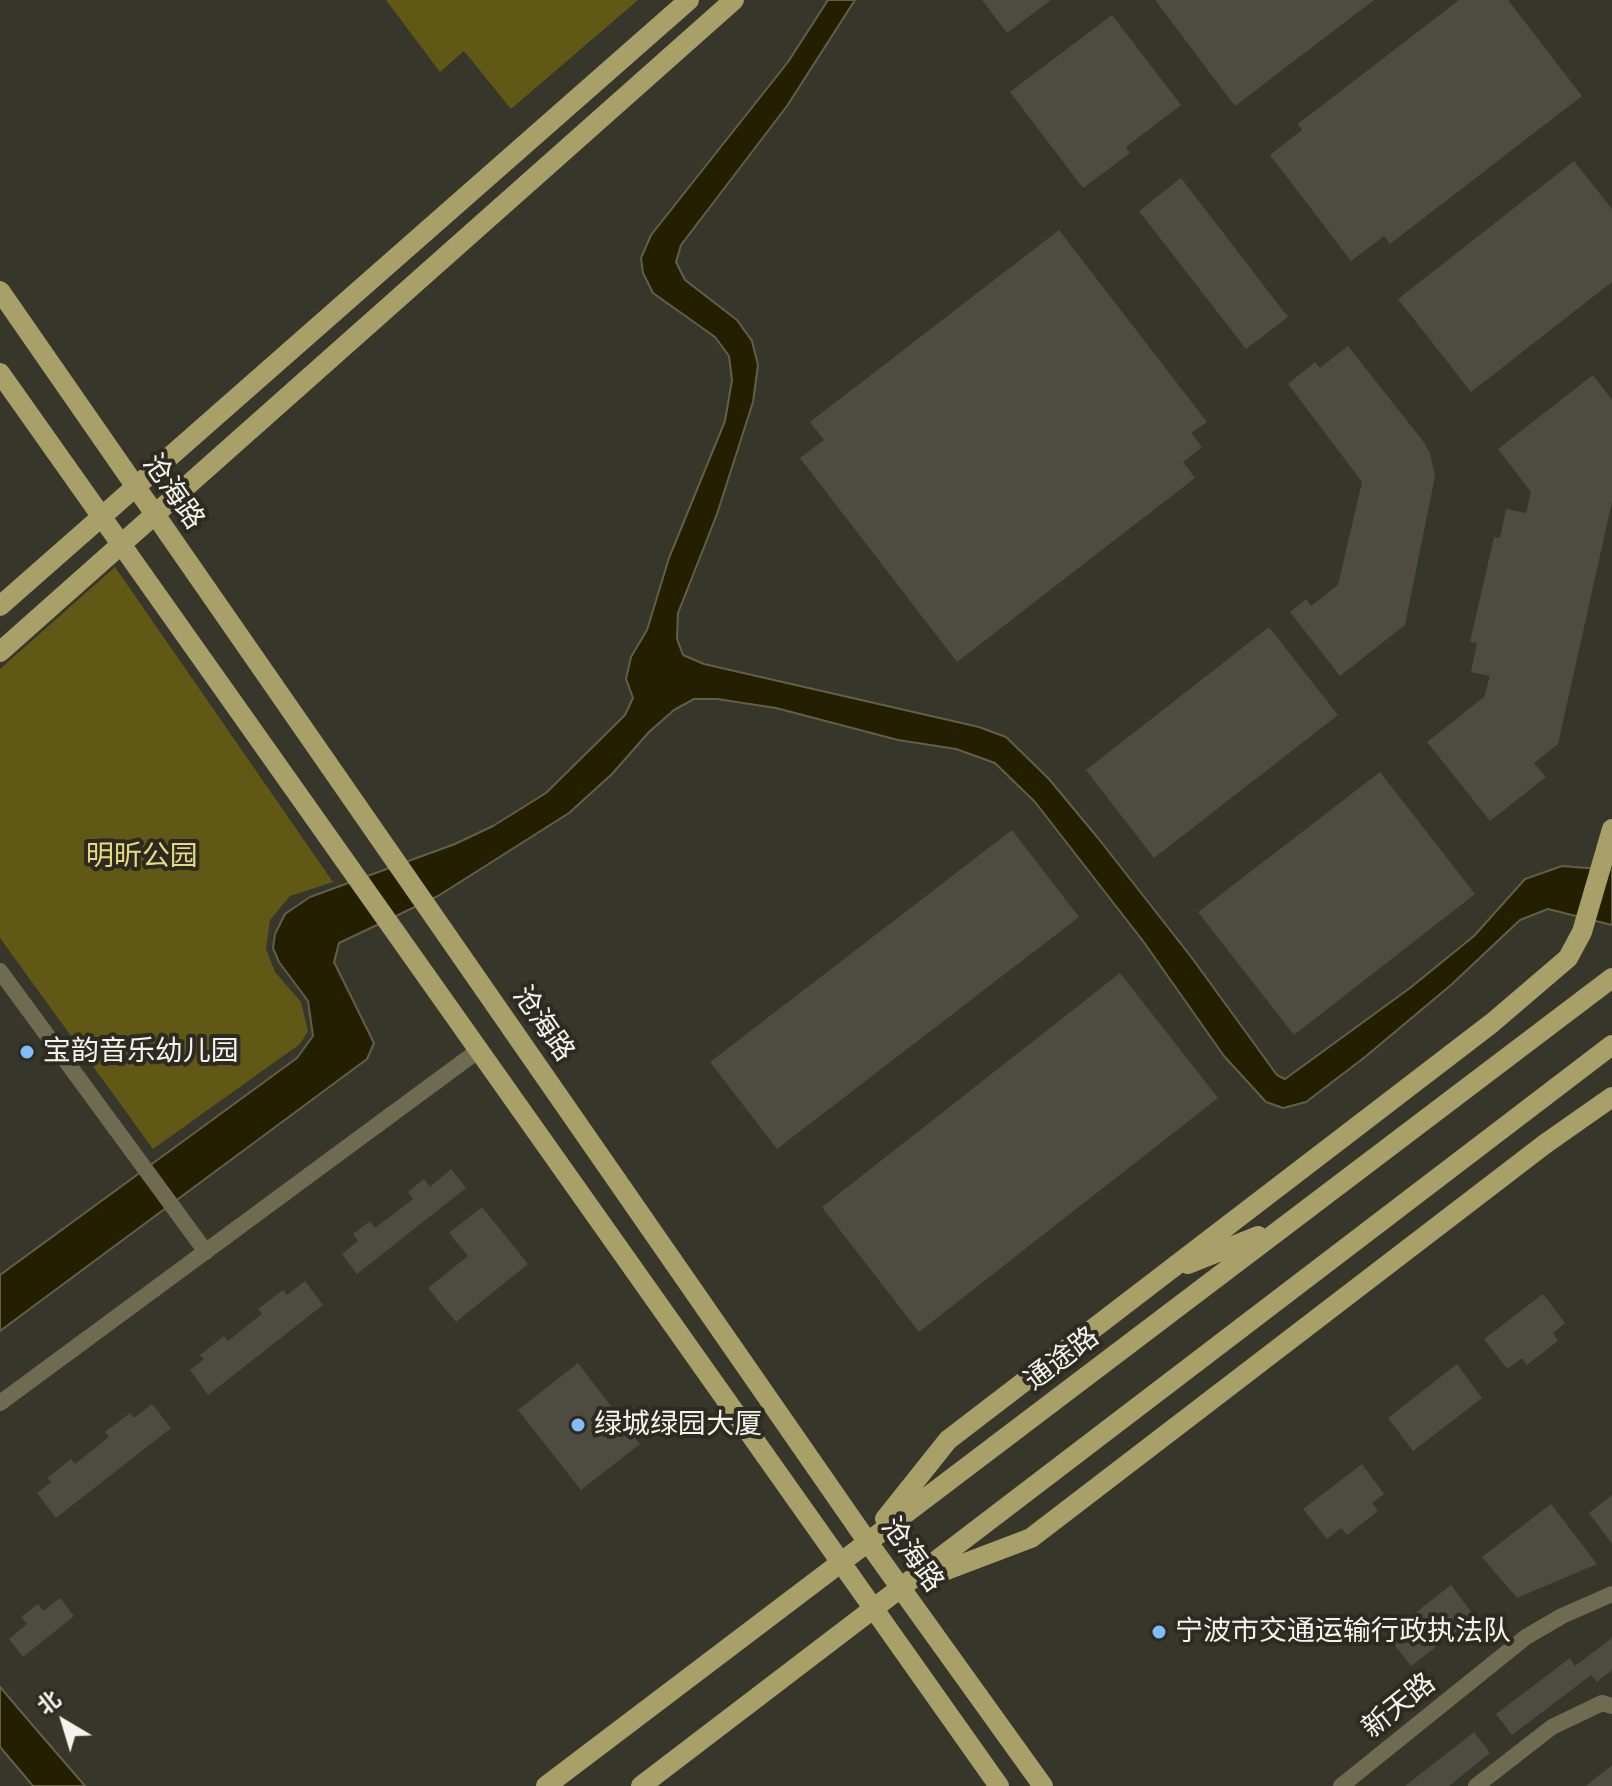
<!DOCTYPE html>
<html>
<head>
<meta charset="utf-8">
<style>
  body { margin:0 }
  #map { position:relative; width:1612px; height:1786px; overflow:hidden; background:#37362a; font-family:Rubik,"Noto Sans SC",sans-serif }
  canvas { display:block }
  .north { position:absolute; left:24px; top:1682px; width:80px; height:80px; -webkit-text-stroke:6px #2d2b21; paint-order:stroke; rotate:322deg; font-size:22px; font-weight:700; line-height:32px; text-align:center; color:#f4f3ec }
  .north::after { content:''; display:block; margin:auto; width:28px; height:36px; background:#f4f3ec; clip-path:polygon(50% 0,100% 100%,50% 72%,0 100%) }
</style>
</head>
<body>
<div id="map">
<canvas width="1612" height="1786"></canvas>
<div class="north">北</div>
</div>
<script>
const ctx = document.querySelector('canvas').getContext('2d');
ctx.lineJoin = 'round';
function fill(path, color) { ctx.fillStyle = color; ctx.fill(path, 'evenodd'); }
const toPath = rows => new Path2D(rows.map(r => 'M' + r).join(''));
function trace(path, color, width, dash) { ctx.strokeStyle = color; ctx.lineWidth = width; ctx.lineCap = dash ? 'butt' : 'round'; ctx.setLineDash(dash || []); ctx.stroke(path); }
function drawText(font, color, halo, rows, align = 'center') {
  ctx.font = font + ' Rubik,"Noto Sans SC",sans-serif'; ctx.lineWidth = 8; ctx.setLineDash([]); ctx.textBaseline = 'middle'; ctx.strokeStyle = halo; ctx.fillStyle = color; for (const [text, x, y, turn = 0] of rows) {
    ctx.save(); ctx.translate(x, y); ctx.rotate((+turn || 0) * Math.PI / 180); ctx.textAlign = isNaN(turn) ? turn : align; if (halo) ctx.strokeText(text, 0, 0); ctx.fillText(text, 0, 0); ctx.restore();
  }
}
fill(toPath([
  [386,0,638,0,511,109,464,51,440,72],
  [115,567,333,882,290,896,270,920,266,949,275,972,301,1002,308,1031,300,1044,153,1149,0,938,0,669]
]), '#625816');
const water = toPath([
  [828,0,855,0,787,106,681,245,676,262,685,280,737,320,752,341,758,365,753,402,717,514,678,613,677,639,683,655,704,664,979,727,1006,737,1049,779,1098,838,1192,958,1277,1075,1285,1079,1410,988,1474,936,1525,879,1562,866,1612,870,1612,925,1548,909,1520,920,1451,985,1365,1057,1306,1102,1283,1108,1266,1102,1224,1056,1143,941,1035,802,995,763,956,749,898,740,776,708,717,699,694,699,674,710,649,732,612,774,569,813,438,896,339,943,334,962,374,1043,367,1059,0,1331,0,1275,297,1058,313,1036,308,1001,279,962,273,948,275,934,285,914,310,897,455,844,493,826,546,793,625,715,633,698,626,679,631,657,647,630,669,558,725,421,732,380,729,356,715,337,653,293,643,273,641,258,651,235,788,62,828,0],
  [0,1687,35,1728,85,1786,33,1786,0,1747,0,1687]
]);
fill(water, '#241f00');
trace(water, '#625f47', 2);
fill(toPath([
  [982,0,1051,0,1007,33],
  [1155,0,1374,0,1235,106],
  [1459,0,1508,0,1582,96,1390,244,1384,236,1351,261,1270,155,1302,130,1298,124],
  [1112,15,1181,105,1126,147,1130,153,1083,188,1010,92],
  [1574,161,1612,209,1612,282,1471,392,1398,299],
  [1181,178,1288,317,1246,349,1139,211],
  [1059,230,1207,422,1191,433,1202,447,1183,462,1195,478,957,662,800,458,824,440,810,422],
  [1348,346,1423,441,1430,453,1435,476,1405,625,1340,676,1290,612,1306,599,1311,606,1338,585,1362,482,1288,384,1315,362,1320,368],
  [1593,375,1612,400,1612,502,1558,744,1534,763,1546,777,1490,821,1427,742,1484,697,1490,676,1471,672,1477,643,1470,642,1494,537,1500,538,1506,509,1526,513,1531,492,1498,449],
  [1269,627,1338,715,1154,858,1086,770],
  [1380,772,1475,894,1294,1035,1198,912],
  [1012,830,1079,917,777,1149,710,1062],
  [1120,973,1218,1098,919,1332,822,1207],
  [451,1169,466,1188,357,1274,342,1254,358,1241,353,1234,370,1221,375,1228,413,1199,408,1192,424,1179,430,1187],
  [482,1207,528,1264,456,1322,428,1288,468,1256,449,1233],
  [305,1281,323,1305,208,1395,190,1370,204,1359,200,1355,224,1336,228,1341,262,1314,258,1309,283,1290,287,1295],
  [1543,1294,1565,1323,1553,1333,1558,1341,1527,1365,1522,1358,1507,1369,1484,1339],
  [578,1363,640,1444,581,1490,518,1410],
  [1457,1364,1482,1398,1413,1451,1388,1418],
  [152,1404,171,1428,56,1518,37,1493,51,1482,47,1478,71,1459,75,1464,109,1437,105,1432,130,1413,134,1418],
  [1362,1464,1384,1494,1372,1503,1378,1511,1347,1535,1341,1528,1327,1539,1303,1509],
  [1612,1495,1612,1544,1589,1513],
  [1551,1504,1597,1564,1517,1598,1482,1557],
  [1451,1585,1475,1617,1411,1666,1387,1635],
  [60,1598,74,1616,23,1657,9,1639,27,1624,21,1617,38,1604,43,1611],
  [1612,1638,1612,1670,1597,1682,1591,1675,1512,1735,1496,1714,1570,1658,1575,1666],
  [1474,1732,1490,1753,1449,1786,1405,1786],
  [1612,1765,1612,1786,1586,1786]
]), '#4e4c40');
trace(toPath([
  [0,971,206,1252],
  [0,1403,479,1050],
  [1341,1786,1526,1637,1562,1616,1612,1594],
  [1476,1786,1552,1727,1602,1703,1612,1706]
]), '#6f6b51', 16);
trace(toPath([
  [0,291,867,1541,1043,1786],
  [0,373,999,1786],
  [0,606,689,0],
  [0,652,734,0],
  [1188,1264,1258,1236],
  [885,1519,948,1440,1492,1023,1568,958,1582,932,1612,829],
  [923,1579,1031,1538,1545,1144,1612,1097],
  [546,1786,1612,978],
  [641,1786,1612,1045]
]), '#a9a069', 20);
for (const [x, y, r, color] of [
  [27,1052,8,"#81bdfa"],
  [578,1425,8,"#81bdfa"],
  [1159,1632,8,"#81bdfa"]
]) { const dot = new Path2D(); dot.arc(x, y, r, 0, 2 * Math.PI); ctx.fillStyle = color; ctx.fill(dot); trace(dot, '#2d2b21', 3); }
drawText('28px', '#f4f3ec', '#2d2b21', [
  ["沧海路",173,492,55],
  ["沧海路",543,1024,55],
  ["通途路",1062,1359,-37],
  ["沧海路",912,1555,54],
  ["新天路",1399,1706,-39]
]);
drawText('28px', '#e8d97a', '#2d2b21', [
  ["明昕公园",142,857]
]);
drawText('28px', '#f4f3ec', '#2d2b21', [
  ["宝韵音乐幼儿园",43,1052],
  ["绿城绿园大厦",594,1425],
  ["宁波市交通运输行政执法队",1175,1632]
], 'left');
</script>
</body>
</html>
